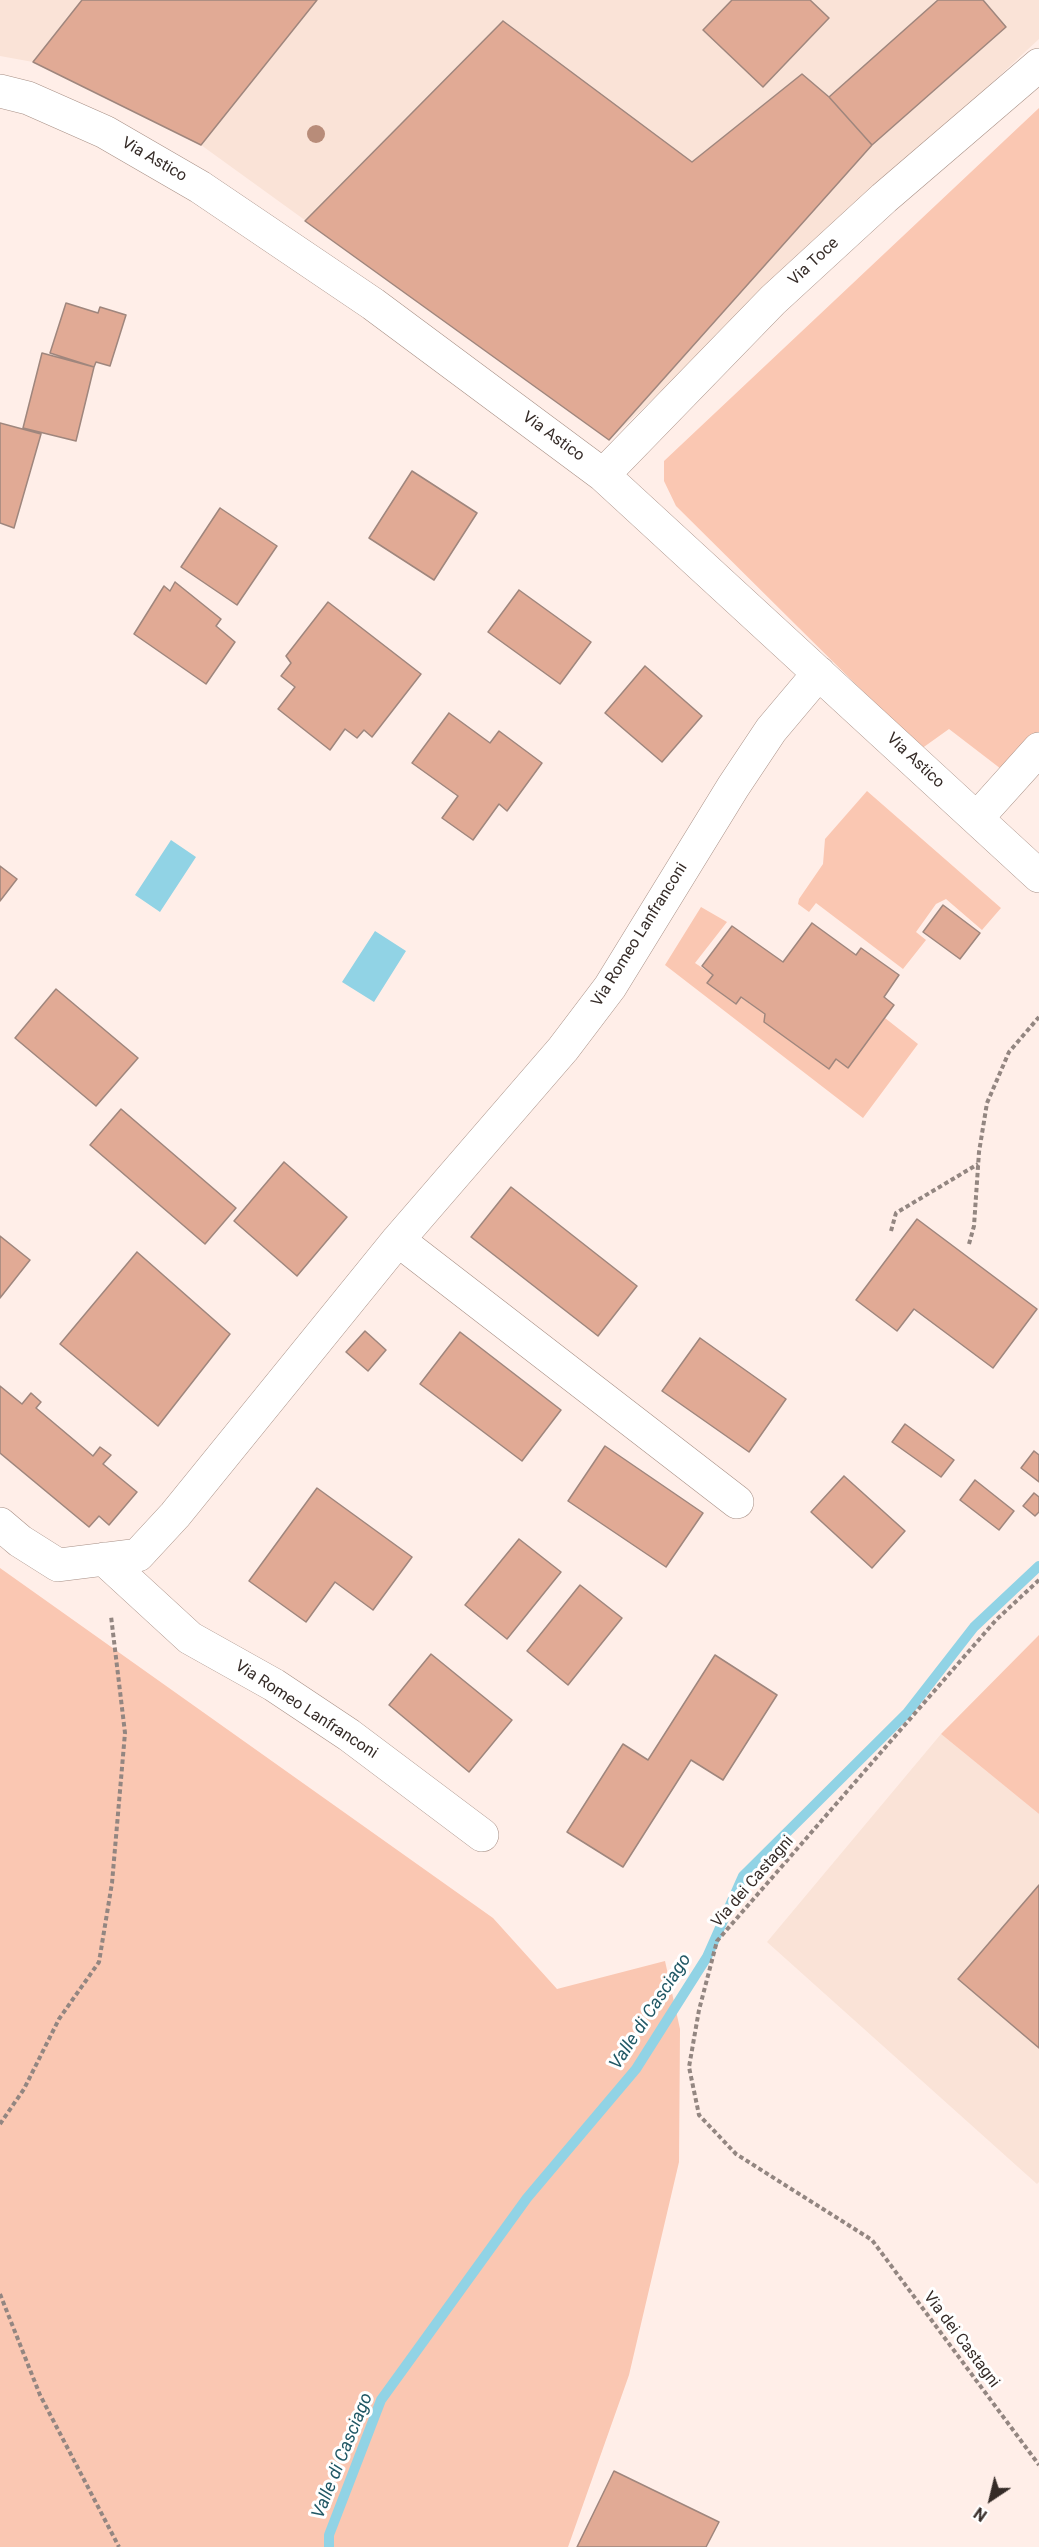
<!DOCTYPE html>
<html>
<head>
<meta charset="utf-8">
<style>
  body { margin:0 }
  #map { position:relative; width:1039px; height:2547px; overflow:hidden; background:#ffeee8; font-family:Roboto,sans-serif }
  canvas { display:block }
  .north { position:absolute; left:961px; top:2469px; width:60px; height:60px; -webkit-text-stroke:4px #fff; paint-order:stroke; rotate:215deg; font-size:16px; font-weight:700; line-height:24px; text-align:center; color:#352b27 }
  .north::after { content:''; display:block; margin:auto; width:21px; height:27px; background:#352b27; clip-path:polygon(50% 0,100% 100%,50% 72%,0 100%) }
</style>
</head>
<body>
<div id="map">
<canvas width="1039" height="2547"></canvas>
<div class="north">N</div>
</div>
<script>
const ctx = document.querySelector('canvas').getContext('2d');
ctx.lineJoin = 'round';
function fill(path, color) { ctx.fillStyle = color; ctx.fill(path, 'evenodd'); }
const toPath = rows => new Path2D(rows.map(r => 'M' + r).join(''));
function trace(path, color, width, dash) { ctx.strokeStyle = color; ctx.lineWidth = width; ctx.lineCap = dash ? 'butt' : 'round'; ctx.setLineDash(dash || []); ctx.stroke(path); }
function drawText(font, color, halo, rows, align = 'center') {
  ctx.font = font + ' Roboto,sans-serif'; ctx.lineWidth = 6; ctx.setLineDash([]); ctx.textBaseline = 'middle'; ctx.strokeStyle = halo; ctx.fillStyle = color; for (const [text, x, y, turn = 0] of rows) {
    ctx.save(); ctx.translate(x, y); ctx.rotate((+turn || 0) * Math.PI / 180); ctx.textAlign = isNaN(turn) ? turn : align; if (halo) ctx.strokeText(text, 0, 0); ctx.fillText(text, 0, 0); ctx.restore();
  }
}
fill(toPath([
  [0,0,1039,0,1039,39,609,440,201,145,33,62,0,56],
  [941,1734,1039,1814,1039,2182,1037,2184,767,1942]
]), '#fae3d7');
fill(toPath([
  [1039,108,1039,736,1005,772,949,729,921,749,676,506,664,481,664,461],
  [867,791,1001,908,982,930,946,899,936,904,916,932,926,940,903,969,816,903,809,912,798,904,799,899,823,864,825,839],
  [701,907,727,922,695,963,713,975,707,983,735,1004,740,997,765,1014,764,1022,829,1068,836,1059,848,1068,885,1018,918,1044,863,1118,665,965],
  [0,1568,493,1918,557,1989,665,1961,680,2029,679,2162,629,2375,568,2547,0,2547],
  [1039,1635,1039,1814,941,1734]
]), '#fac7b2');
fill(toPath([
  [171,840,196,857,160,912,135,895],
  [375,931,406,951,374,1002,342,982]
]), '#91d3e5');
trace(toPath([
  [329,2547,329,2535,381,2400,527,2198,636,2069,707,1957,743,1876,907,1713,974,1627,1039,1566]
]), '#91d3e5', 10);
const building = toPath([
  [82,0,317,0,201,145,33,62,82,0],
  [732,0,810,0,829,18,763,87,703,30,732,0],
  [938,0,983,0,1006,27,872,145,829,97,938,0],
  [503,21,692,162,802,74,829,97,872,145,609,440,305,221,503,21],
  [66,303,98,313,100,307,126,315,110,366,96,362,94,367,50,353,66,303],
  [42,353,94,367,76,441,23,428,42,353],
  [0,423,41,434,14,528,0,523,0,423],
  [412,471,477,513,434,580,369,538,412,471],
  [220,508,277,546,237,605,181,567,220,508],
  [175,582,221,619,216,626,235,642,206,684,134,634,164,586,170,591,175,582],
  [519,590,591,642,560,684,488,632,519,590],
  [328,602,421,674,372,737,364,730,357,738,345,729,330,750,278,709,295,687,281,676,291,663,286,656,328,602],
  [645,666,702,716,662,762,605,713,645,666],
  [449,713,490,743,499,731,542,763,507,811,499,804,473,840,442,818,458,796,412,763,449,713],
  [0,866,17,879,0,901,0,866],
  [943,905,980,933,960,959,923,932,943,905],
  [812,923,856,955,861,948,899,975,884,997,894,1005,848,1068,836,1059,829,1069,764,1022,765,1014,741,997,736,1004,707,983,713,975,702,966,732,926,783,962,812,923],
  [56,989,138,1058,96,1106,15,1038,56,989],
  [121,1109,236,1208,205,1244,90,1145,121,1109],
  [284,1162,347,1217,297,1276,234,1221,284,1162],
  [511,1187,637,1286,598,1336,471,1237,511,1187],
  [917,1219,1037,1309,993,1368,914,1309,897,1331,856,1300,917,1219],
  [0,1236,30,1260,0,1298,0,1236],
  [137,1252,230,1334,158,1426,60,1344,137,1252],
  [365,1331,386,1350,368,1371,346,1352,365,1331],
  [460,1332,561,1410,522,1461,420,1384,460,1332],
  [700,1338,786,1399,749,1452,662,1391,700,1338],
  [0,1386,22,1404,31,1393,41,1402,36,1408,93,1456,100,1447,111,1455,103,1464,137,1492,109,1525,99,1516,89,1527,0,1453,0,1386],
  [905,1424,954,1460,941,1477,892,1442,905,1424],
  [605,1446,703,1513,666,1567,568,1501,605,1446],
  [1034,1451,1039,1455,1039,1482,1021,1468,1034,1451],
  [844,1476,905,1531,872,1568,811,1512,844,1476],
  [975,1480,1014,1511,999,1530,960,1500,975,1480],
  [317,1488,412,1557,373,1610,335,1582,306,1622,249,1581,317,1488],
  [1034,1493,1039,1497,1039,1512,1035,1516,1023,1506,1034,1493],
  [519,1539,561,1572,507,1639,465,1605,519,1539],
  [580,1585,622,1618,568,1685,527,1651,580,1585],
  [431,1654,512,1720,469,1772,389,1705,431,1654],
  [715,1655,777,1695,723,1780,691,1760,623,1867,567,1832,623,1744,648,1760,715,1655],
  [1039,1885,1039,2048,958,1979,1039,1885],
  [614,2471,719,2522,706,2547,577,2547,614,2471]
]);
fill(building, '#e1aa95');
trace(building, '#9f867d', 1.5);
const minor = toPath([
  [0,91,28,98,105,132,200,187,373,304,603,475,1039,876],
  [603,475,773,300,884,198,1039,65],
  [977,818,1039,749],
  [398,1240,737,1502],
  [0,1524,20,1541,58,1565,138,1555,175,1515,398,1240,563,1049,610,987,733,787,771,730,819,673],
  [104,1559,190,1638,274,1685,349,1735,482,1835]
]);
trace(minor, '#a78f85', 34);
trace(toPath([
  [891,1231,896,1213,978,1164],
  [969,1244,974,1226,979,1152,987,1103,1009,1052,1039,1017],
  [1039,1580,996,1620,717,1941,699,2010,689,2067,699,2115,736,2154,872,2240,1039,2465],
  [0,2124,24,2089,59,2019,99,1962,112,1883,125,1733,111,1616],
  [0,2294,40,2395,119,2547]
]), '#938681', 4, [4.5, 3]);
trace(minor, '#fff', 33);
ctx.fillStyle = '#b88c79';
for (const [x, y] of [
  [316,134]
]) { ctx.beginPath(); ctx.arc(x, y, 9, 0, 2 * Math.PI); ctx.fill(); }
drawText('16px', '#352b27', '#fff', [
  ["Via Astico",154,160,30],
  ["Via Toce",814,262,-43],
  ["Via Astico",553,437,36],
  ["Via Astico",915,761,43],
  ["Via Romeo Lanfranconi",640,935,-58],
  ["Via Romeo Lanfranconi",306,1710,33],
  ["Via dei Castagni",753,1882,-49],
  ["Via dei Castagni",961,2340,53]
]);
drawText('italic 18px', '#215865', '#fff', [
  ["Valle di Casciago",651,2012,-57],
  ["Valle di Casciago",343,2456,-68]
]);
</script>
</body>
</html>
